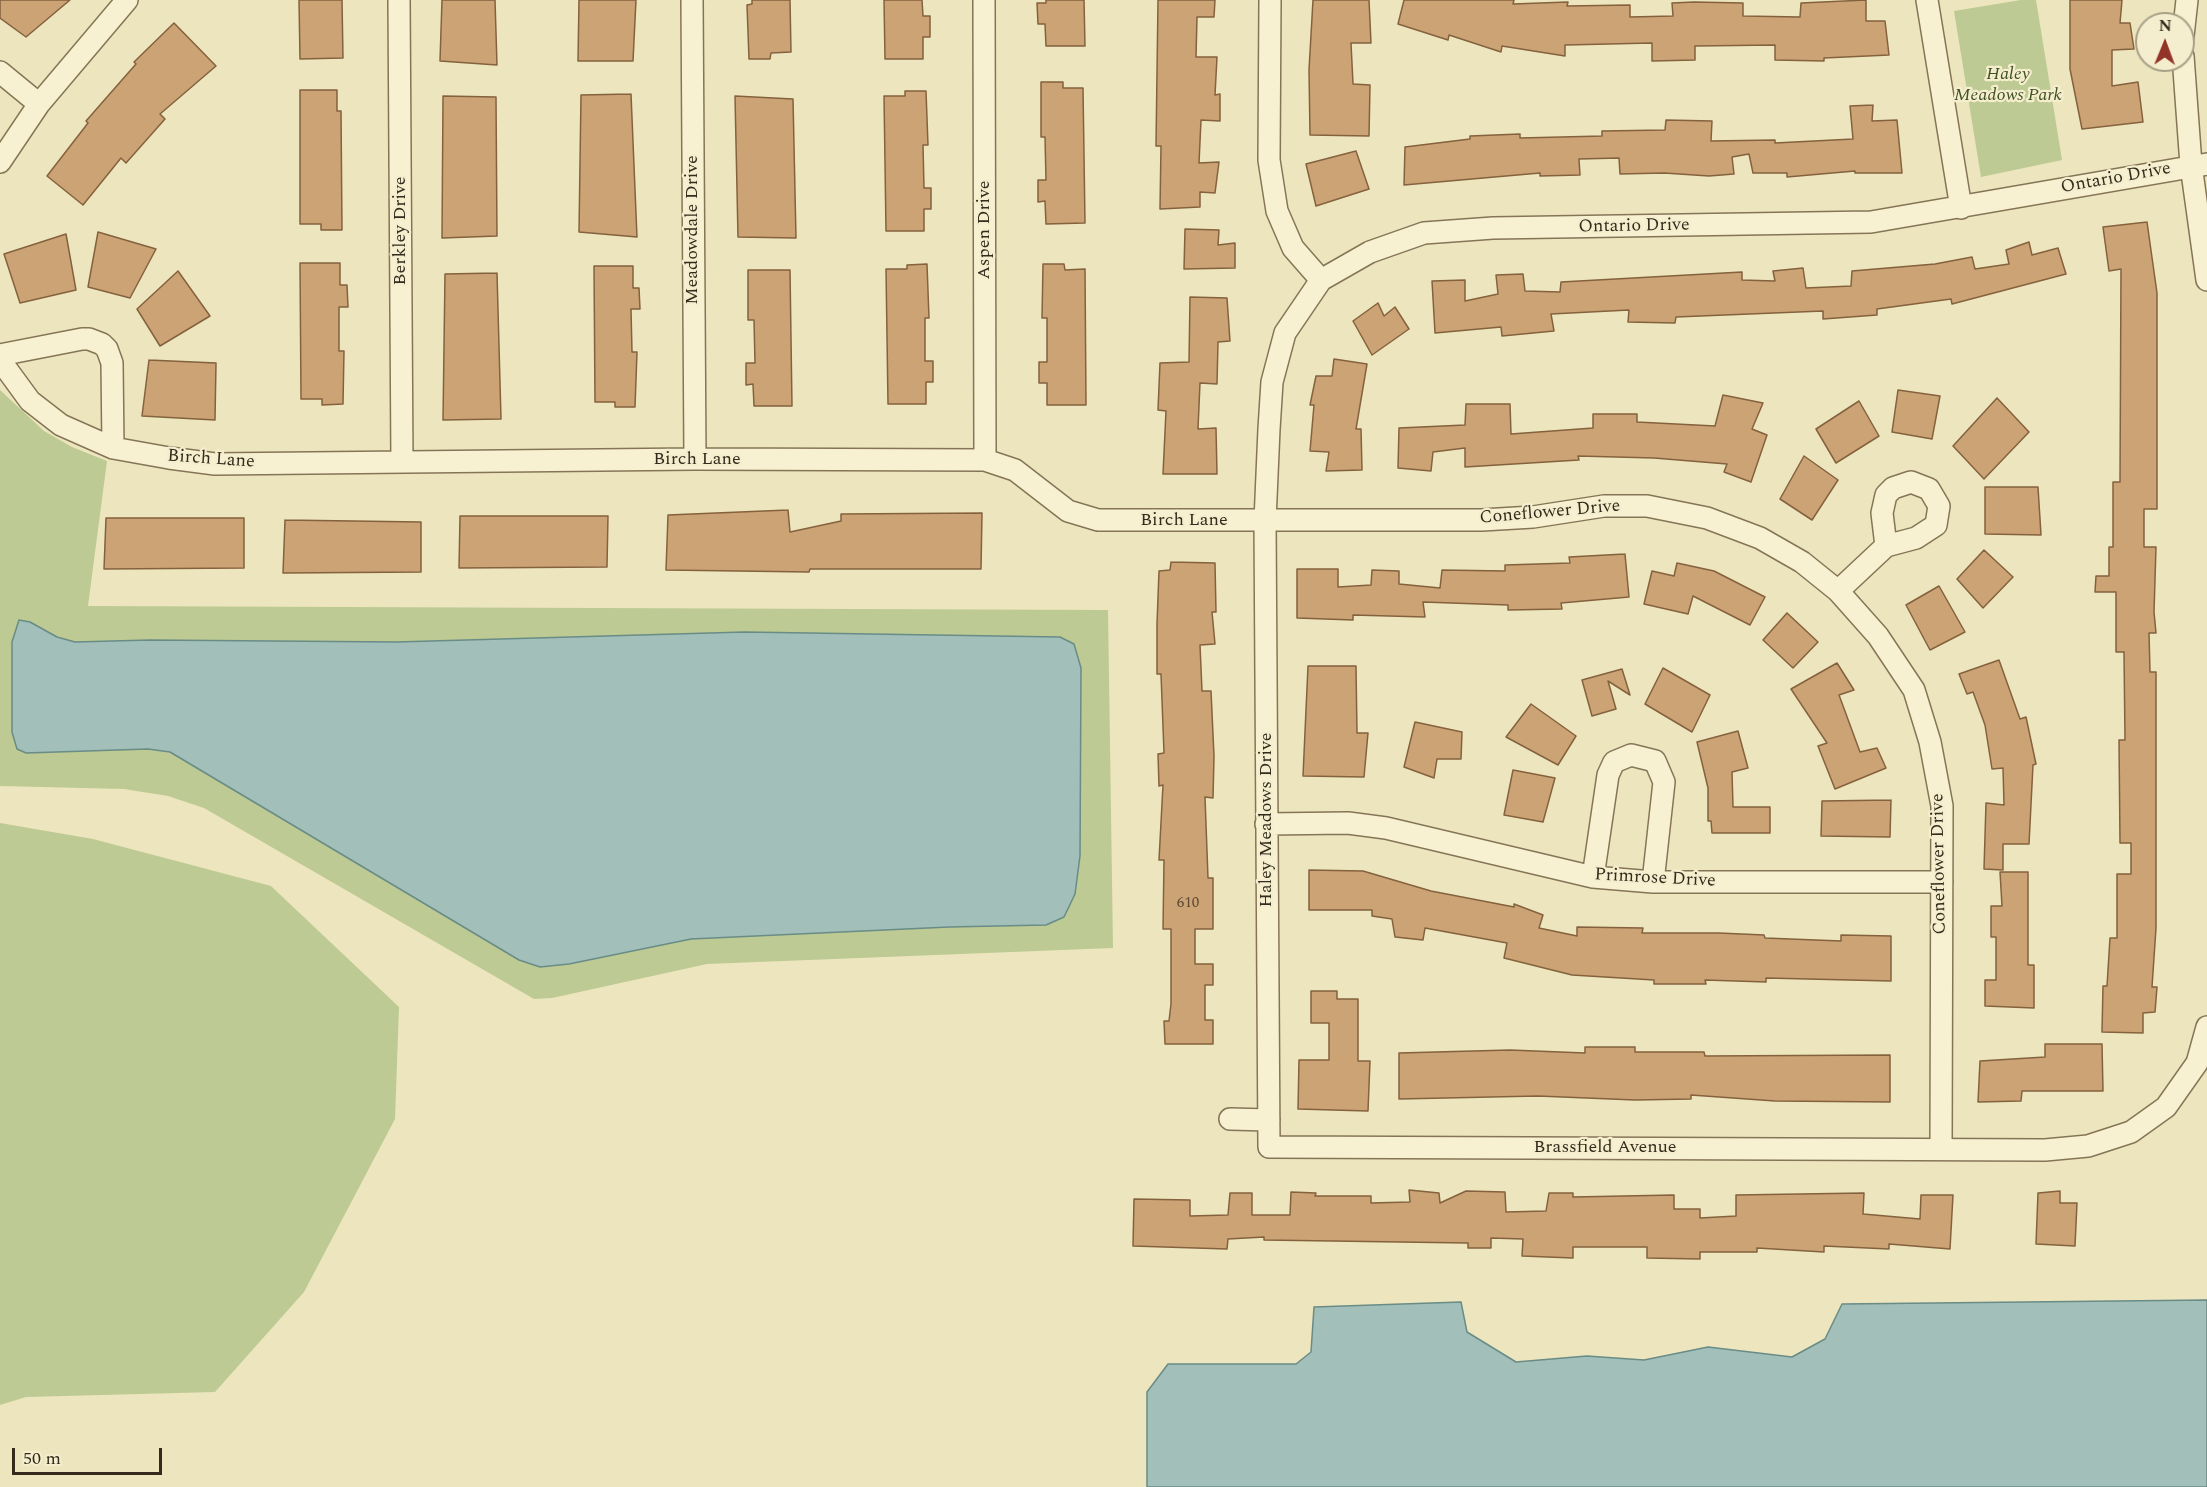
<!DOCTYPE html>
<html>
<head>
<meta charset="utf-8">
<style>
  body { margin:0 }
  #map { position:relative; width:2207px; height:1487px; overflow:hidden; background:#ede5be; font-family:Spectral,serif }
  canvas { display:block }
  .north { position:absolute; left:2135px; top:12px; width:60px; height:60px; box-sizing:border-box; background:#f5eece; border:2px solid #a8a087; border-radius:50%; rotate:1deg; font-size:16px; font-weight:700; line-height:24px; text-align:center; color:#342b1c }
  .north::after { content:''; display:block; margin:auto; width:21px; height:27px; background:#933428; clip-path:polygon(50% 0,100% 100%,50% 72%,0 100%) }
  .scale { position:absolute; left:12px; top:1448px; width:150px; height:27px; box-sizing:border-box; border:3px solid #342b1c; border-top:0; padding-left:8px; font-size:18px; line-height:21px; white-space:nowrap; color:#342b1c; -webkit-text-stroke:4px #f5eece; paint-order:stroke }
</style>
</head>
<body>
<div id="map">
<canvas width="2207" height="1487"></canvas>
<div class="north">N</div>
<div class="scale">50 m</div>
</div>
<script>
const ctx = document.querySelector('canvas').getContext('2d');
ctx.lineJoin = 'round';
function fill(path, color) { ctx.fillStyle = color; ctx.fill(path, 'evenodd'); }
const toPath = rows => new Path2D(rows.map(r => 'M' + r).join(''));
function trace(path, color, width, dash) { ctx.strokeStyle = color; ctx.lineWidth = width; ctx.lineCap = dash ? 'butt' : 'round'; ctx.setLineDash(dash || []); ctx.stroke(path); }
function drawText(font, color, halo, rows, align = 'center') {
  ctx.font = font + ' Spectral,serif'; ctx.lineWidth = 4.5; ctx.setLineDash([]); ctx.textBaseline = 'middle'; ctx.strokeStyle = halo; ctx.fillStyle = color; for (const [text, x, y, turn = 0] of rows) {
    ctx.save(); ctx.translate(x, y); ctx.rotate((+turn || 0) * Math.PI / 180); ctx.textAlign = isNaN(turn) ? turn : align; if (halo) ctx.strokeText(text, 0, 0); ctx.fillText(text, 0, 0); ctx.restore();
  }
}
fill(toPath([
  [2021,0,2036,0,2062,160,1981,177,1954,11],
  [0,390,44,431,72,447,107,461,88,606,1108,610,1113,948,707,964,552,998,534,999,204,808,168,796,124,789,0,786],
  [0,823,93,839,271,886,399,1007,395,1119,304,1292,215,1392,26,1397,0,1405]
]), '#bdca93');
const water = toPath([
  [19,620,30,622,57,637,75,642,150,640,396,642,745,632,1060,637,1074,644,1081,668,1080,856,1075,894,1064,917,1046,925,949,927,691,939,569,964,540,967,519,960,170,752,148,749,26,753,17,749,12,732,12,642,19,620],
  [2207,1300,2207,1487,1147,1487,1147,1392,1168,1364,1296,1364,1311,1352,1314,1307,1461,1302,1467,1332,1516,1362,1587,1356,1644,1360,1708,1347,1792,1357,1825,1339,1842,1304,2207,1300]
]);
fill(water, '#a2bfb9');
trace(water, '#698c87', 1.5);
const building = toPath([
  [0,0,70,0,26,37,0,18,0,0],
  [299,0,342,0,343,58,300,59,299,0],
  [442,0,495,0,497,65,440,61,442,0],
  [579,0,636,0,633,61,578,61,579,0],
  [752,0,790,0,791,52,771,53,770,59,749,59,747,5,752,4,752,0],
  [884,0,922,0,923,16,930,16,930,37,923,37,923,59,885,59,884,0],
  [1046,0,1084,0,1085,46,1046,46,1045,24,1038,24,1037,3,1046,3,1046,0],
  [1158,0,1215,0,1214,17,1197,17,1196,57,1217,57,1215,95,1220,94,1220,121,1201,120,1199,163,1219,162,1215,193,1200,192,1200,207,1160,209,1161,146,1156,146,1158,0],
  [1313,0,1369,0,1371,43,1351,43,1353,84,1370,85,1369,136,1310,135,1309,70,1313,0],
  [1404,0,1514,0,1513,4,1568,2,1567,6,1630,5,1630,17,1673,16,1672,3,1694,2,1743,3,1743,16,1800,17,1801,3,1866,0,1866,21,1885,21,1889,55,1824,58,1824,61,1775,60,1775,45,1695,46,1695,60,1652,61,1652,43,1565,45,1565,56,1502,46,1501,52,1449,35,1448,40,1398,24,1404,0],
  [2070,0,2122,0,2120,23,2130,23,2134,49,2112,50,2112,86,2138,82,2143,122,2082,129,2070,69,2070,0],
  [174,23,216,66,160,114,165,119,126,163,121,158,83,205,47,176,88,123,86,121,136,64,134,62,174,23],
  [1041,82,1063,82,1063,88,1083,88,1085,223,1046,224,1045,201,1038,202,1038,180,1046,180,1045,137,1041,137,1041,82],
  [300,90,337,90,337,111,341,111,342,230,321,230,321,224,300,224,300,90],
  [905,91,926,91,928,145,923,145,924,188,931,188,931,209,924,209,924,231,886,231,884,96,905,96,905,91],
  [631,94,637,237,579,232,581,95,631,94],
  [443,96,496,97,497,236,442,238,443,96],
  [735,96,793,99,796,238,738,237,735,96],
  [1873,105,1872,121,1897,120,1902,173,1855,173,1855,171,1787,177,1787,173,1753,173,1749,154,1732,157,1734,174,1709,176,1664,173,1620,174,1619,158,1579,159,1580,175,1540,176,1540,173,1404,185,1405,147,1470,139,1470,136,1520,134,1520,138,1602,136,1602,131,1665,130,1666,120,1712,121,1711,141,1775,140,1775,143,1853,139,1850,106,1873,105],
  [1356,151,1369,189,1316,206,1306,164,1356,151],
  [2147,222,2157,293,2157,509,2144,509,2144,547,2156,547,2154,612,2156,633,2149,633,2150,672,2156,672,2156,928,2152,987,2157,987,2155,1012,2143,1013,2143,1033,2102,1032,2103,986,2107,986,2110,938,2117,938,2117,874,2131,874,2131,843,2120,843,2119,740,2125,740,2124,652,2116,652,2116,592,2095,592,2096,576,2109,576,2109,547,2113,547,2113,482,2120,482,2121,269,2109,271,2103,227,2147,222],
  [1185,229,1219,230,1218,245,1235,243,1235,268,1184,269,1185,229],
  [98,232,156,249,130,298,88,287,98,232],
  [66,234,76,290,20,303,4,254,66,234],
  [2029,242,2032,255,2058,248,2066,274,1952,304,1951,299,1877,309,1877,315,1823,319,1823,311,1676,317,1675,323,1628,322,1629,310,1551,314,1554,331,1502,336,1501,327,1435,333,1432,281,1465,280,1465,301,1498,294,1496,275,1523,274,1525,291,1560,292,1561,282,1742,272,1742,280,1775,281,1773,271,1803,268,1806,288,1851,286,1852,271,1935,264,1972,257,1975,269,2009,264,2006,250,2029,242],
  [300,263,340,263,340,285,347,285,348,307,339,307,339,351,344,351,343,404,322,405,322,399,301,399,300,263],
  [927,264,929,318,925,318,925,361,933,361,933,382,926,382,926,404,888,404,886,269,907,269,907,265,927,264],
  [1043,264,1064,264,1065,270,1085,269,1086,405,1047,405,1047,383,1039,383,1039,362,1047,362,1047,318,1042,318,1043,264],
  [594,266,633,266,633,288,639,288,640,309,631,309,632,352,637,352,635,407,615,407,615,402,595,402,594,266],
  [748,270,790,270,792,406,754,406,753,384,746,385,746,363,755,363,754,320,748,320,748,270],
  [178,271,210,316,160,346,137,309,178,271],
  [497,273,501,419,443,420,445,274,497,273],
  [1190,297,1227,298,1230,341,1218,342,1217,384,1200,383,1198,429,1216,428,1217,474,1163,474,1166,411,1158,410,1160,363,1189,362,1190,297],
  [1378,303,1384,316,1395,307,1409,329,1372,355,1353,321,1378,303],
  [1334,359,1367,364,1356,429,1361,429,1362,470,1326,471,1329,452,1310,451,1314,405,1310,405,1316,376,1332,376,1334,359],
  [149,360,216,363,215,420,142,416,149,360],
  [1898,390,1940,396,1932,439,1892,432,1898,390],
  [1723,395,1763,403,1752,429,1767,435,1751,482,1724,472,1727,464,1654,458,1578,456,1579,460,1465,467,1465,448,1433,452,1431,471,1398,468,1399,428,1465,425,1466,404,1510,404,1511,434,1593,428,1593,414,1637,414,1637,422,1715,426,1723,395],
  [1997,398,2029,432,1984,479,1953,446,1997,398],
  [1859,401,1879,436,1836,463,1816,429,1859,401],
  [1804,456,1838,480,1812,520,1780,499,1804,456],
  [1985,487,2038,487,2041,535,1985,534,1985,487],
  [788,510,790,532,841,521,841,514,982,513,981,569,810,569,809,572,666,570,668,515,788,510],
  [460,516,608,516,607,567,459,568,460,516],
  [106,518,244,518,244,568,104,569,106,518],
  [285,520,421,522,421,572,283,573,285,520],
  [1984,550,2013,577,1983,608,1957,579,1984,550],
  [1625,554,1629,597,1561,603,1562,609,1508,610,1508,605,1423,602,1425,617,1353,615,1353,620,1297,618,1297,569,1338,569,1338,587,1371,585,1372,570,1399,571,1399,584,1440,588,1442,570,1505,571,1505,565,1570,563,1569,557,1625,554],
  [1171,562,1215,563,1216,612,1212,612,1215,644,1200,645,1202,691,1211,691,1214,756,1213,798,1205,797,1208,878,1213,878,1213,929,1195,929,1195,964,1213,964,1213,985,1205,985,1205,1020,1213,1020,1213,1044,1165,1044,1164,1021,1169,1021,1171,1004,1171,929,1163,929,1164,860,1159,860,1163,785,1159,786,1158,754,1164,753,1161,674,1157,674,1157,624,1159,571,1170,570,1171,562],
  [1677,563,1714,571,1765,597,1750,625,1693,596,1688,614,1644,604,1652,571,1674,576,1677,563],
  [1939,586,1965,632,1930,650,1906,605,1939,586],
  [1787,613,1818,642,1793,668,1763,640,1787,613],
  [1999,660,2020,719,2026,717,2036,764,2033,765,2029,844,2003,844,2003,870,1984,869,1986,803,2004,805,2003,768,1992,769,1985,725,1973,692,1967,694,1959,674,1999,660],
  [1837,663,1854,690,1839,695,1860,752,1877,748,1886,768,1835,789,1818,746,1827,743,1791,689,1837,663],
  [1308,666,1356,666,1357,733,1368,733,1364,777,1303,776,1308,666],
  [1663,668,1710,695,1692,732,1645,704,1663,668],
  [1622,669,1630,695,1608,681,1616,709,1592,716,1582,680,1622,669],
  [1531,704,1576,736,1558,765,1506,737,1531,704],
  [1415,722,1462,732,1461,759,1437,759,1434,778,1404,767,1415,722],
  [1738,731,1748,768,1732,772,1733,807,1770,807,1770,833,1712,833,1711,821,1708,821,1708,788,1697,742,1738,731],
  [1513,770,1555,778,1543,822,1504,815,1513,770],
  [1891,800,1890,837,1821,836,1822,801,1891,800],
  [1309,870,1363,871,1431,891,1514,907,1514,904,1543,915,1539,928,1577,936,1577,927,1643,928,1642,933,1719,933,1764,935,1765,938,1841,941,1841,935,1891,936,1891,981,1766,978,1766,982,1705,980,1706,984,1654,984,1654,980,1572,975,1504,958,1507,943,1425,928,1423,940,1395,937,1392,919,1372,916,1372,910,1309,910,1309,870],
  [2000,872,2028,872,2028,965,2034,965,2034,1008,1985,1006,1985,980,1996,980,1996,937,1991,937,1991,906,2002,906,2000,872],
  [1311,991,1337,991,1337,999,1358,999,1358,1061,1370,1061,1368,1111,1298,1109,1299,1060,1329,1060,1329,1023,1311,1023,1311,991],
  [2045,1044,2102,1044,2103,1091,2022,1091,2021,1101,1978,1102,1980,1061,2045,1057,2045,1044],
  [1585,1047,1635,1047,1635,1052,1704,1052,1705,1056,1890,1055,1890,1102,1775,1101,1691,1095,1691,1099,1635,1100,1538,1096,1399,1099,1399,1053,1510,1050,1585,1053,1585,1047],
  [1409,1190,1439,1193,1440,1203,1466,1191,1505,1192,1506,1212,1546,1211,1549,1193,1573,1193,1573,1197,1674,1195,1674,1209,1700,1209,1700,1218,1736,1216,1736,1195,1864,1193,1863,1214,1920,1219,1921,1195,1953,1195,1950,1249,1889,1244,1889,1249,1824,1246,1824,1252,1757,1248,1757,1252,1700,1252,1700,1259,1647,1258,1647,1247,1573,1247,1573,1258,1522,1256,1523,1239,1491,1238,1491,1248,1468,1248,1468,1243,1264,1240,1264,1237,1228,1239,1227,1249,1133,1246,1134,1199,1190,1200,1190,1216,1228,1215,1230,1193,1252,1193,1252,1215,1290,1215,1291,1192,1316,1193,1315,1196,1371,1196,1371,1203,1410,1202,1409,1190],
  [2060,1191,2060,1203,2077,1203,2075,1246,2036,1244,2038,1193,2060,1191]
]);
fill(building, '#cba374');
trace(building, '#84623e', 1.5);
const minor = toPath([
  [399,0,402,462],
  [692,0,695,459],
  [984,0,985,460],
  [1270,0,1269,160,1277,211,1293,248,1321,280],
  [1927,0,1961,208],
  [2183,36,2187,0],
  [2183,56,2191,165,2207,280],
  [0,72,39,104],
  [0,162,39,104,127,0],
  [2207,164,1871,222,1493,228,1424,233,1370,252,1321,280,1285,333,1272,382,1269,429,1265,521,1269,1147,2045,1150,2088,1146,2131,1132,2166,1107,2197,1063,2207,1027],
  [0,355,82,339,89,339,102,344,107,349,112,363,113,448],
  [0,360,30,401,61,425,113,448,169,458,215,464,695,459,985,460,1015,470,1068,511,1098,520,1482,520,1533,517,1604,506,1647,506,1707,518,1760,538,1802,562,1838,591,1878,636,1914,690,1930,742,1942,806,1941,1149],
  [1838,591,1886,546,1916,538,1936,525,1939,506,1929,489,1911,482,1893,488,1886,495,1882,513,1886,546],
  [1266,824,1348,823,1386,828,1593,877,1653,882,1942,882],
  [1593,877,1608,775,1614,762,1631,755,1655,761,1664,782,1653,882],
  [1230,1119,1269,1120]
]);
trace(minor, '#857557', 24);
trace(minor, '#f8f1d1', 21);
drawText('15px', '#5a4932', null, [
  ["610",1188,904]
]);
drawText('italic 18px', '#405123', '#f5eece', [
  ["Haley",2008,75],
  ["Meadows Park",2008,96]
]);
drawText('18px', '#342b1c', '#f5eece', [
  ["Ontario Drive",2116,179,-10],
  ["Ontario Drive",1634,227,-1],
  ["Meadowdale Drive",693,230,-90],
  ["Aspen Drive",985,230,-90],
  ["Berkley Drive",401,231,-90],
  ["Birch Lane",211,460,4],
  ["Birch Lane",697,460],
  ["Coneflower Drive",1550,513,-5],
  ["Birch Lane",1184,521],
  ["Haley Meadows Drive",1267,820,-90],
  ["Coneflower Drive",1940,864,-91],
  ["Primrose Drive",1655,879,3],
  ["Brassfield Avenue",1605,1148]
]);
</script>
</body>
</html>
